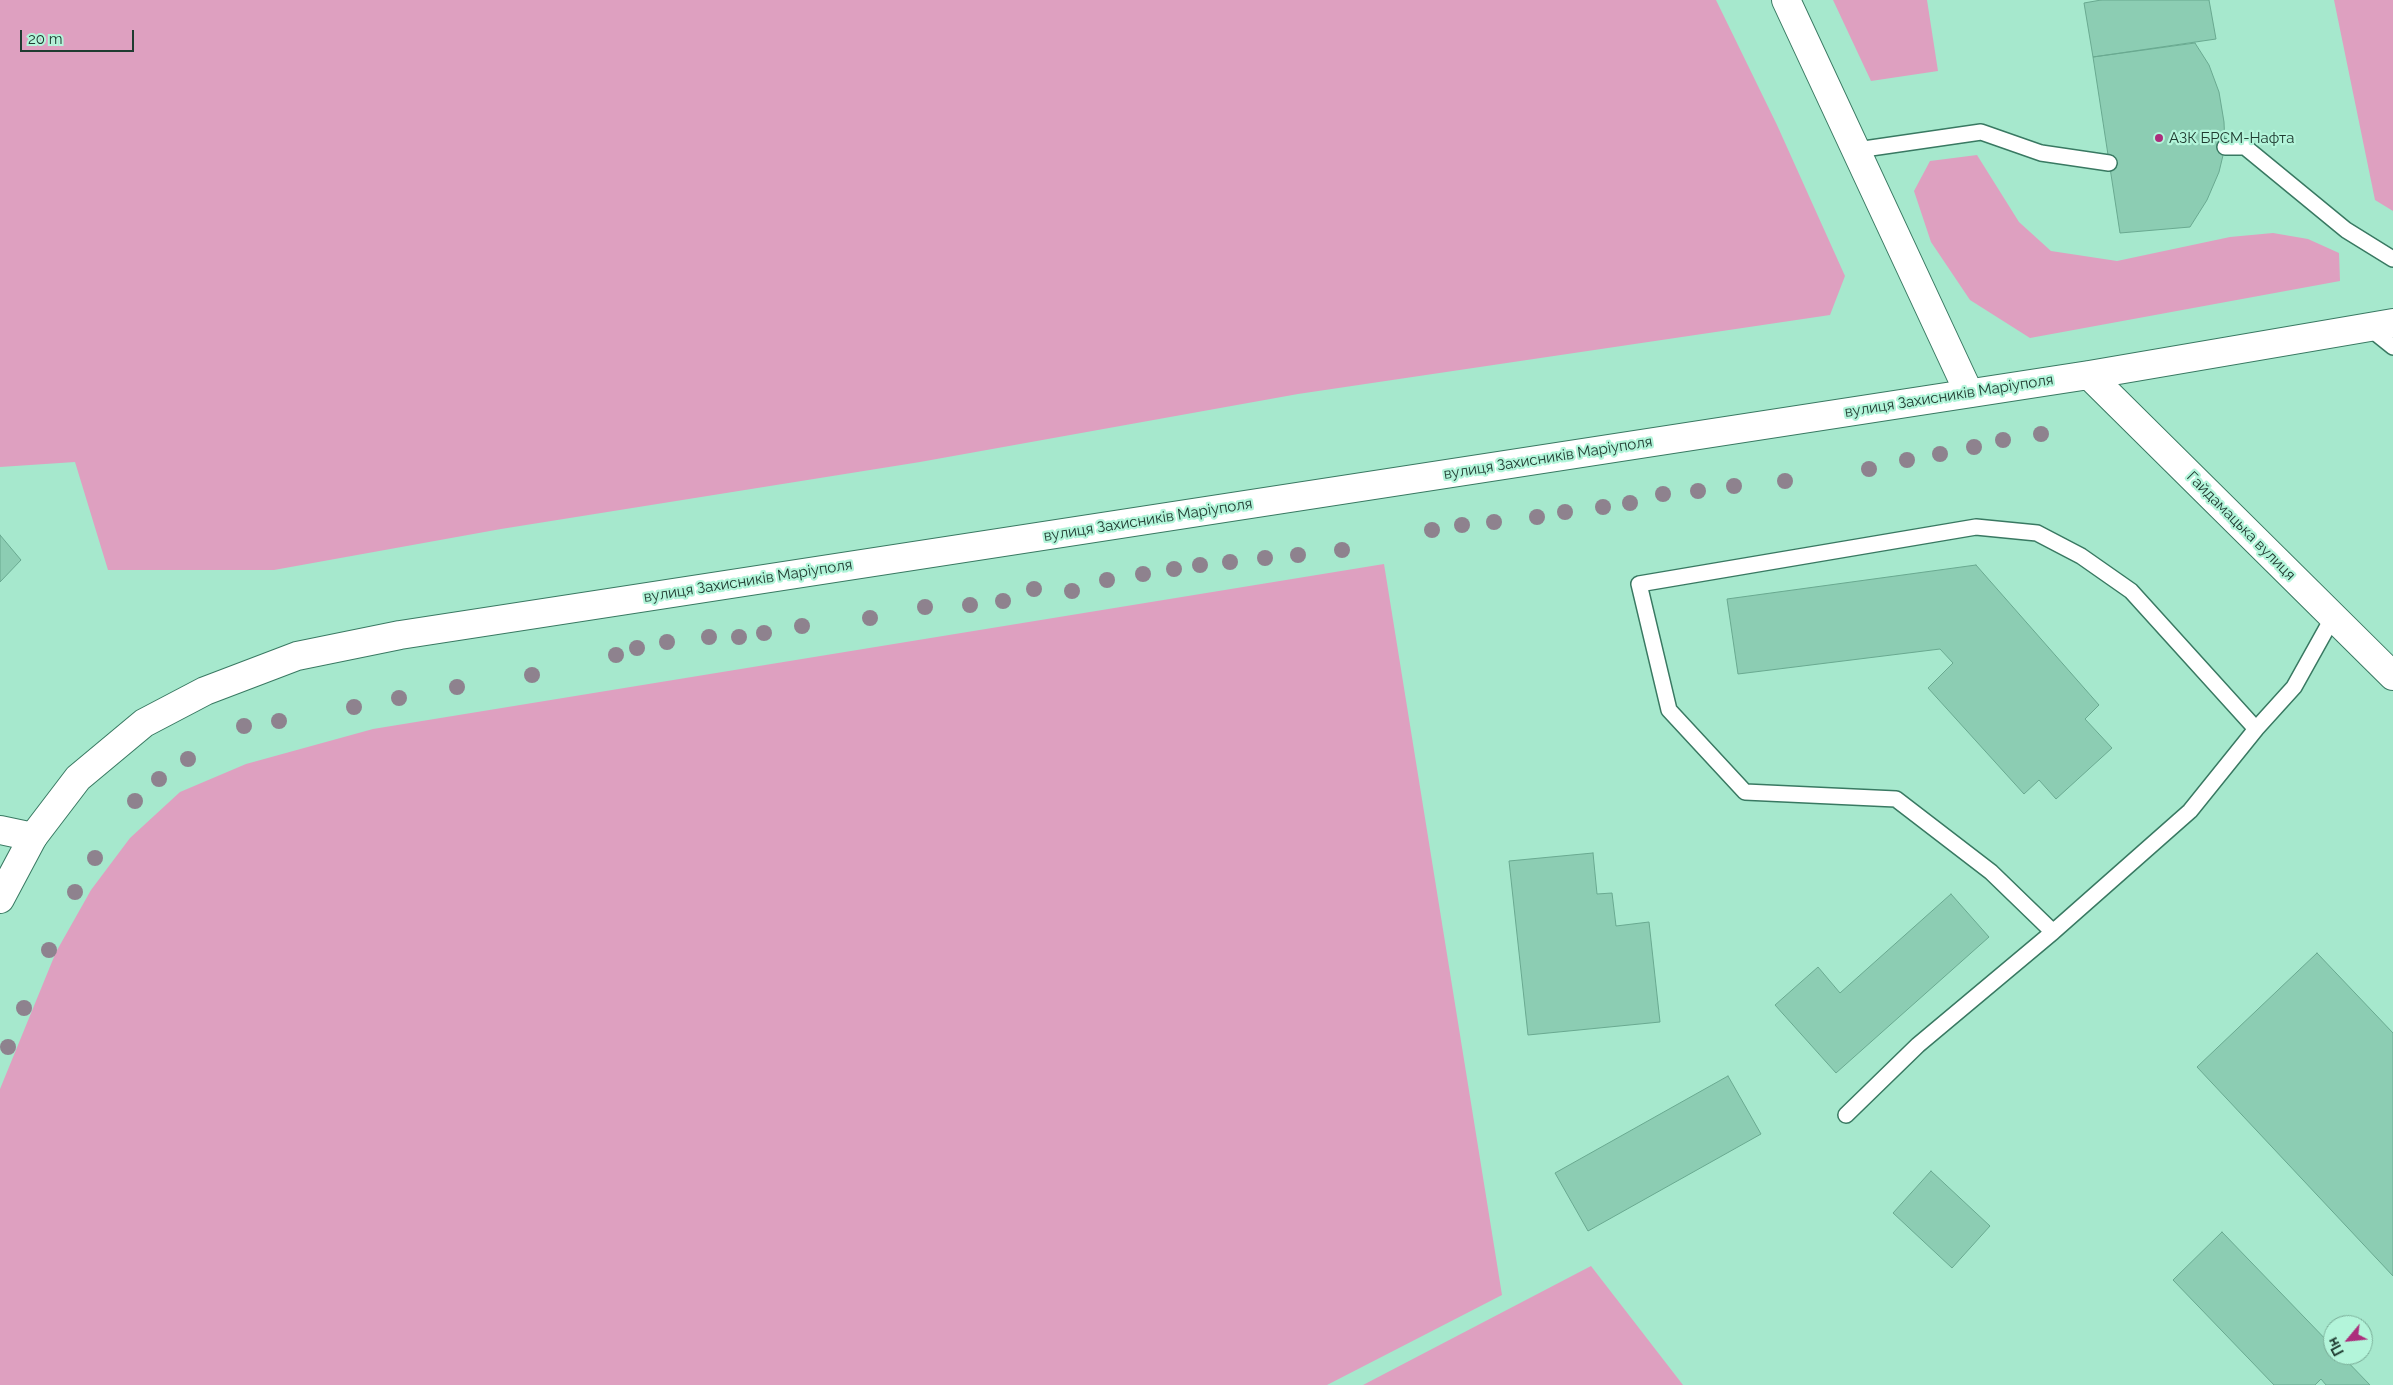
<!DOCTYPE html>
<html>
<head>
<meta charset="utf-8">
<style>
  body { margin:0 }
  #map { position:relative; width:2393px; height:1385px; overflow:hidden; background:#a6e8cd; font-family:Raleway,sans-serif }
  canvas { display:block }
  .north { position:absolute; left:2323px; top:1315px; width:50px; height:50px; box-sizing:border-box; background:#b3f5da; border:1px solid #78ab96; border-radius:50%; rotate:242deg; font-size:14px; font-weight:700; line-height:20px; text-align:center; color:#203b31 }
  .north::after { content:''; display:block; margin:auto; width:18px; height:22px; background:#ac2d7c; clip-path:polygon(50% 0,100% 100%,50% 72%,0 100%) }
  .scale { position:absolute; left:20px; top:30px; width:114px; height:22px; box-sizing:border-box; border:2px solid #203b31; border-top:0; padding-left:6px; font-size:15px; line-height:18px; white-space:nowrap; color:#203b31; -webkit-text-stroke:4px #b3f5da; paint-order:stroke }
</style>
</head>
<body>
<div id="map">
<canvas width="2393" height="1385"></canvas>
<div class="north">Пн</div>
<div class="scale">20 m</div>
</div>
<script>
const ctx = document.querySelector('canvas').getContext('2d');
ctx.lineJoin = 'round';
function fill(path, color) { ctx.fillStyle = color; ctx.fill(path, 'evenodd'); }
const toPath = rows => new Path2D(rows.map(r => 'M' + r).join(''));
function trace(path, color, width, dash) { ctx.strokeStyle = color; ctx.lineWidth = width; ctx.lineCap = dash ? 'butt' : 'round'; ctx.setLineDash(dash || []); ctx.stroke(path); }
function drawText(font, color, halo, rows, align = 'center') {
  ctx.font = font + ' Raleway,sans-serif'; ctx.lineWidth = 4.5; ctx.setLineDash([]); ctx.textBaseline = 'middle'; ctx.strokeStyle = halo; ctx.fillStyle = color; for (const [text, x, y, turn = 0] of rows) {
    ctx.save(); ctx.translate(x, y); ctx.rotate((+turn || 0) * Math.PI / 180); ctx.textAlign = isNaN(turn) ? turn : align; if (halo) ctx.strokeText(text, 0, 0); ctx.fillText(text, 0, 0); ctx.restore();
  }
}
fill(toPath([
  [0,0,1716,0,1777,125,1845,276,1830,315,1298,394,920,462,501,529,274,570,108,570,75,462,0,467],
  [1833,0,1927,0,1938,71,1871,81],
  [2334,0,2393,0,2393,211,2375,200],
  [1977,155,2019,222,2051,251,2117,261,2230,237,2273,233,2308,239,2339,253,2340,281,2030,338,1970,300,1931,242,1914,191,1930,161],
  [1384,564,1502,1295,1327,1385,0,1385,0,1089,56,952,91,890,130,838,180,792,246,764,373,729],
  [1591,1266,1683,1385,1363,1385]
]), '#dea0c0');
const building = toPath([
  [2101,0,2209,0,2216,39,2093,57,2084,3,2101,0],
  [2195,43,2209,65,2219,92,2224,122,2225,147,2219,172,2207,200,2190,227,2120,233,2093,57,2195,43],
  [0,535,21,560,0,582,0,535],
  [1976,565,2099,705,2085,719,2112,748,2056,799,2039,780,2024,794,1928,688,1953,663,1940,649,1738,674,1727,599,1976,565],
  [1593,853,1597,894,1612,893,1616,926,1649,922,1660,1022,1528,1035,1509,861,1593,853],
  [1951,894,1989,937,1836,1073,1775,1005,1818,967,1840,993,1951,894],
  [2317,953,2393,1033,2393,1276,2197,1067,2317,953],
  [1728,1076,1761,1134,1588,1231,1555,1173,1728,1076],
  [1931,1171,1990,1226,1952,1268,1893,1213,1931,1171],
  [2222,1232,2333,1347,2333,1355,2341,1355,2370,1385,2326,1385,2321,1379,2315,1385,2274,1385,2173,1280,2222,1232]
]);
fill(building, '#8ccdb3');
trace(building, '#69a990', 1);
const lane = toPath([
  [2225,147,2245,147,2346,230,2393,259],
  [1857,150,1981,132,2041,153,2109,163],
  [2368,327,2393,347],
  [2053,932,1991,872,1896,799,1745,792,1669,710,1639,584,1976,527,2037,533,2081,556,2131,591,2256,729],
  [1846,1115,1918,1045,2053,932,2190,811,2256,729,2294,687,2333,617]
]);
const street = toPath([
  [1786,0,1969,393],
  [0,830,33,837]
]);
const secondary = toPath([
  [2089,375,2393,676],
  [0,899,33,837,78,778,144,723,205,691,297,656,400,635,2089,375,2393,323]
]);
trace(lane, '#397962', 18);
trace(street, '#397962', 30);
trace(secondary, '#397962', 30);
trace(lane, '#fff', 15);
trace(street, '#fff', 28);
trace(secondary, '#fff', 28);
ctx.fillStyle = '#8e828e';
for (const [x, y] of [
  [2041,434],
  [2003,440],
  [1974,447],
  [1940,454],
  [1907,460],
  [1869,469],
  [1785,481],
  [1734,486],
  [1698,491],
  [1663,494],
  [1630,503],
  [1603,507],
  [1565,512],
  [1537,517],
  [1494,522],
  [1462,525],
  [1432,530],
  [1342,550],
  [1298,555],
  [1265,558],
  [1230,562],
  [1200,565],
  [1174,569],
  [1143,574],
  [1107,580],
  [1034,589],
  [1072,591],
  [1003,601],
  [970,605],
  [925,607],
  [870,618],
  [802,626],
  [764,633],
  [709,637],
  [739,637],
  [667,642],
  [637,648],
  [616,655],
  [532,675],
  [457,687],
  [399,698],
  [354,707],
  [279,721],
  [244,726],
  [188,759],
  [159,779],
  [135,801],
  [95,858],
  [75,892],
  [49,950],
  [24,1008],
  [8,1047]
]) { ctx.beginPath(); ctx.arc(x, y, 8, 0, 2 * Math.PI); ctx.fill(); }
for (const [x, y, r, color] of [
  [2159,138,5,"#ac2d7c"]
]) { const dot = new Path2D(); dot.arc(x, y, r, 0, 2 * Math.PI); ctx.fillStyle = color; ctx.fill(dot); trace(dot, '#b3f5da', 2); }
drawText('15px', '#203b31', '#b3f5da', [
  ["АЗК БРСМ-Нафта",2169,138]
], 'left');
drawText('15px', '#203b31', '#b3f5da', [
  ["вулиця Захисників Маріуполя",1949,396,-9],
  ["вулиця Захисників Маріуполя",1548,458,-9],
  ["вулиця Захисників Маріуполя",1148,520,-9],
  ["Гайдамацька вулиця",2241,526,45],
  ["вулиця Захисників Маріуполя",748,581,-9]
]);
</script>
</body>
</html>
